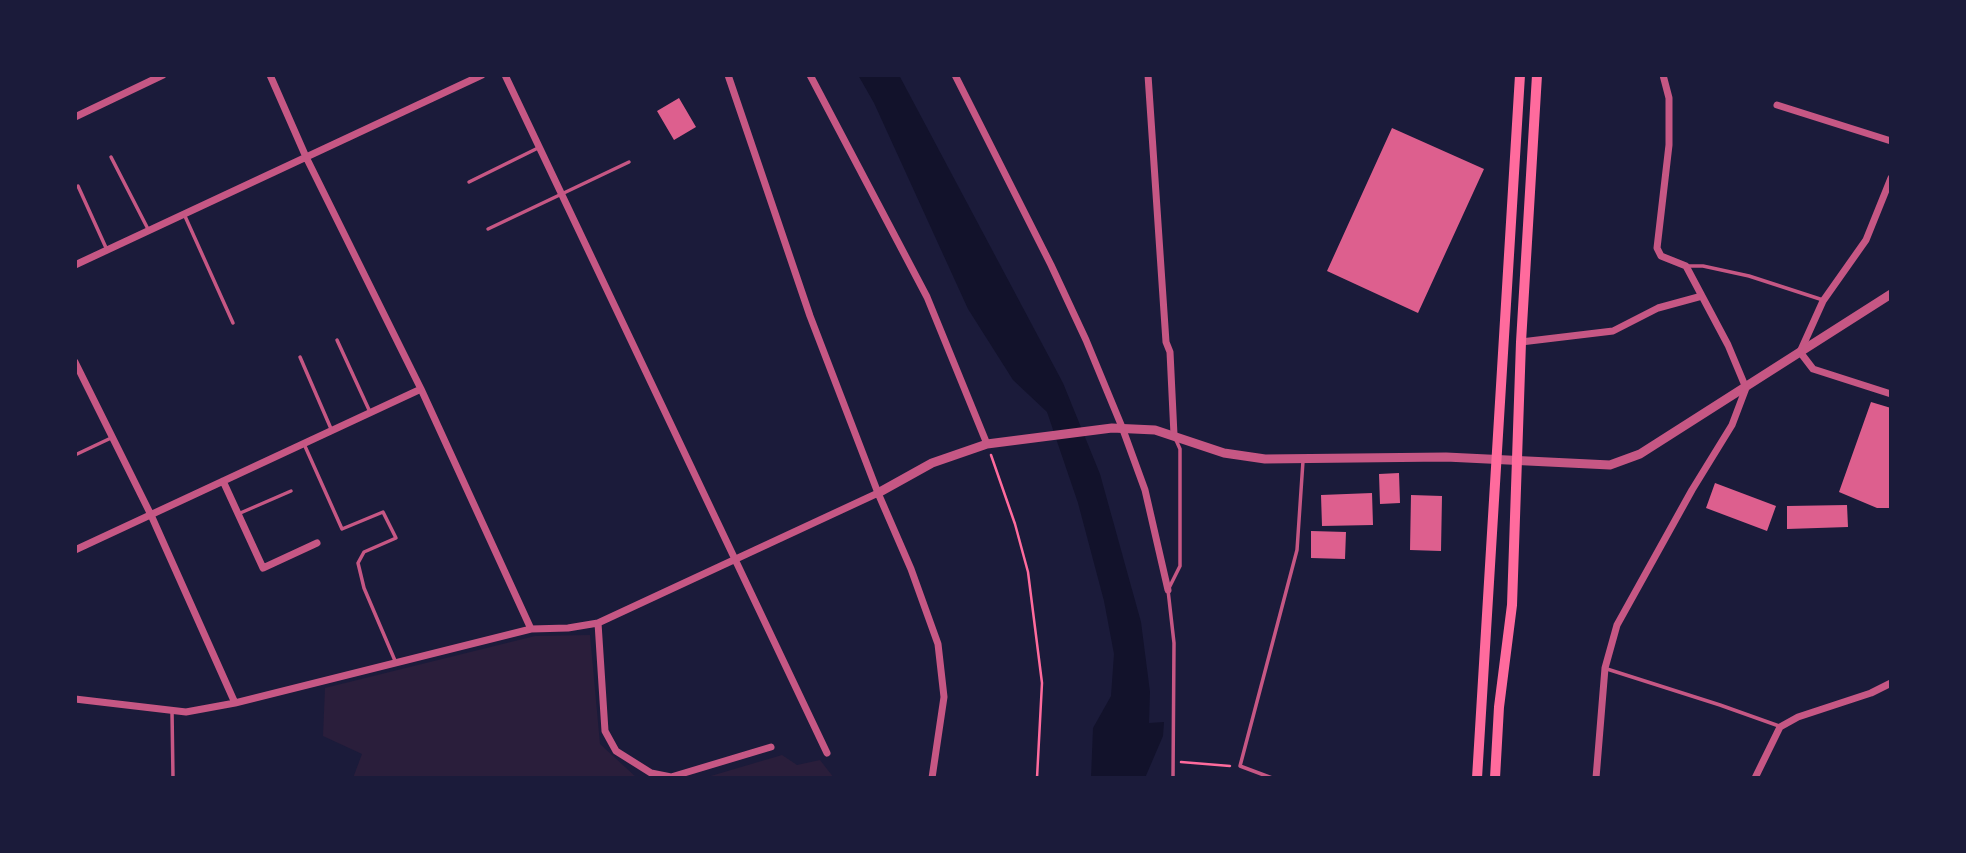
<!DOCTYPE html>
<html>
<head>
<meta charset="utf-8">
<style>
  body { margin:0 }
  #map { position:relative; width:1966px; height:853px; overflow:hidden; background:#1b1b3a; font-family:Ubuntu,sans-serif }
  canvas { display:block }
  .frame { position:absolute; inset:0; border:77px solid #1b1b3a; pointer-events:none }
</style>
</head>
<body>
<div id="map">
<canvas width="1966" height="853"></canvas>
<div class="frame"></div>
</div>
<script>
const ctx = document.querySelector('canvas').getContext('2d');
ctx.lineJoin = 'round';
function fill(path, color) { ctx.fillStyle = color; ctx.fill(path, 'evenodd'); }
const toPath = rows => new Path2D(rows.map(r => 'M' + r).join(''));
function trace(path, color, width, dash) { ctx.strokeStyle = color; ctx.lineWidth = width; ctx.lineCap = dash ? 'butt' : 'round'; ctx.setLineDash(dash || []); ctx.stroke(path); }
fill(toPath([
  [590,635,600,744,637,778,353,778,362,754,323,736,325,688,535,636],
  [782,755,797,765,820,760,834,778,704,778]
]), '#2a1e3b');
fill(toPath([
  [858,75,899,75,1063,383,1100,474,1141,622,1150,692,1149,723,1164,722,1163,736,1145,778,1091,778,1093,728,1111,696,1114,654,1104,601,1078,503,1047,412,1013,380,968,309,874,103]
]), '#12122b');
fill(toPath([
  [679,98,696,127,674,140,657,111],
  [1392,128,1484,169,1418,313,1327,271],
  [1871,402,1891,408,1891,508,1877,508,1839,492],
  [1399,473,1400,503,1380,504,1379,474],
  [1715,483,1776,506,1767,531,1706,508],
  [1372,493,1373,525,1322,526,1321,495],
  [1411,495,1442,496,1441,551,1410,550],
  [1847,505,1848,527,1787,529,1787,506],
  [1311,531,1346,532,1345,559,1311,558]
]), '#dd5f8e');
trace(toPath([
  [991,455,1015,524,1028,572,1042,683,1037,778],
  [1181,762,1230,766]
]), '#ff6b9d', 2.5);
trace(toPath([
  [111,157,149,231],
  [469,182,538,148],
  [78,186,107,250],
  [184,214,233,323],
  [488,229,629,162],
  [1688,266,1703,266,1749,276,1823,300],
  [337,340,370,412],
  [300,357,332,431],
  [304,444,342,529,383,512,396,538,364,552,358,563,364,588,396,663],
  [75,455,111,438],
  [238,514,291,491],
  [1607,669,1720,705,1779,726],
  [172,711,173,778],
  [1173,778,1174,643,1168,590,1180,566,1180,449,1176,440],
  [1272,778,1240,766,1297,550,1303,461]
]), '#c65784', 3.5);
trace(toPath([
  [270,75,306,157,421,389,531,629],
  [505,75,827,753],
  [728,75,810,316,878,493,911,569,938,644,944,697,932,778],
  [810,75,927,297,987,444],
  [955,75,1051,265,1086,340,1122,427,1145,490,1168,590],
  [1148,75,1166,342,1170,352,1174,435],
  [1777,105,1891,141],
  [75,117,163,75],
  [1891,178,1866,240,1823,301,1800,352,1813,369,1891,394],
  [75,265,482,75],
  [1521,342,1613,331,1658,308,1702,296],
  [75,362,151,515,235,703],
  [223,481,263,568,317,543],
  [75,550,421,389],
  [598,623,605,731,616,751,651,773,671,777,771,747],
  [75,699,186,712,235,703,531,629,568,628,598,623,878,493],
  [1596,778,1605,668,1617,625,1692,490,1732,425,1746,388,1728,345,1686,266,1661,256,1657,248,1669,145,1669,98,1663,75],
  [1755,778,1780,727,1798,717,1871,693,1891,683]
]), '#c65784', 7);
trace(toPath([
  [878,493,932,463,987,444,1112,428,1155,430,1224,453,1265,459,1446,457,1610,465,1640,454,1891,294]
]), '#c65784', 9);
trace(toPath([
  [1477,778,1520,75],
  [1495,778,1499,707,1512,605,1521,342,1537,75]
]), '#ff6b9d', 10);
</script>
</body>
</html>
